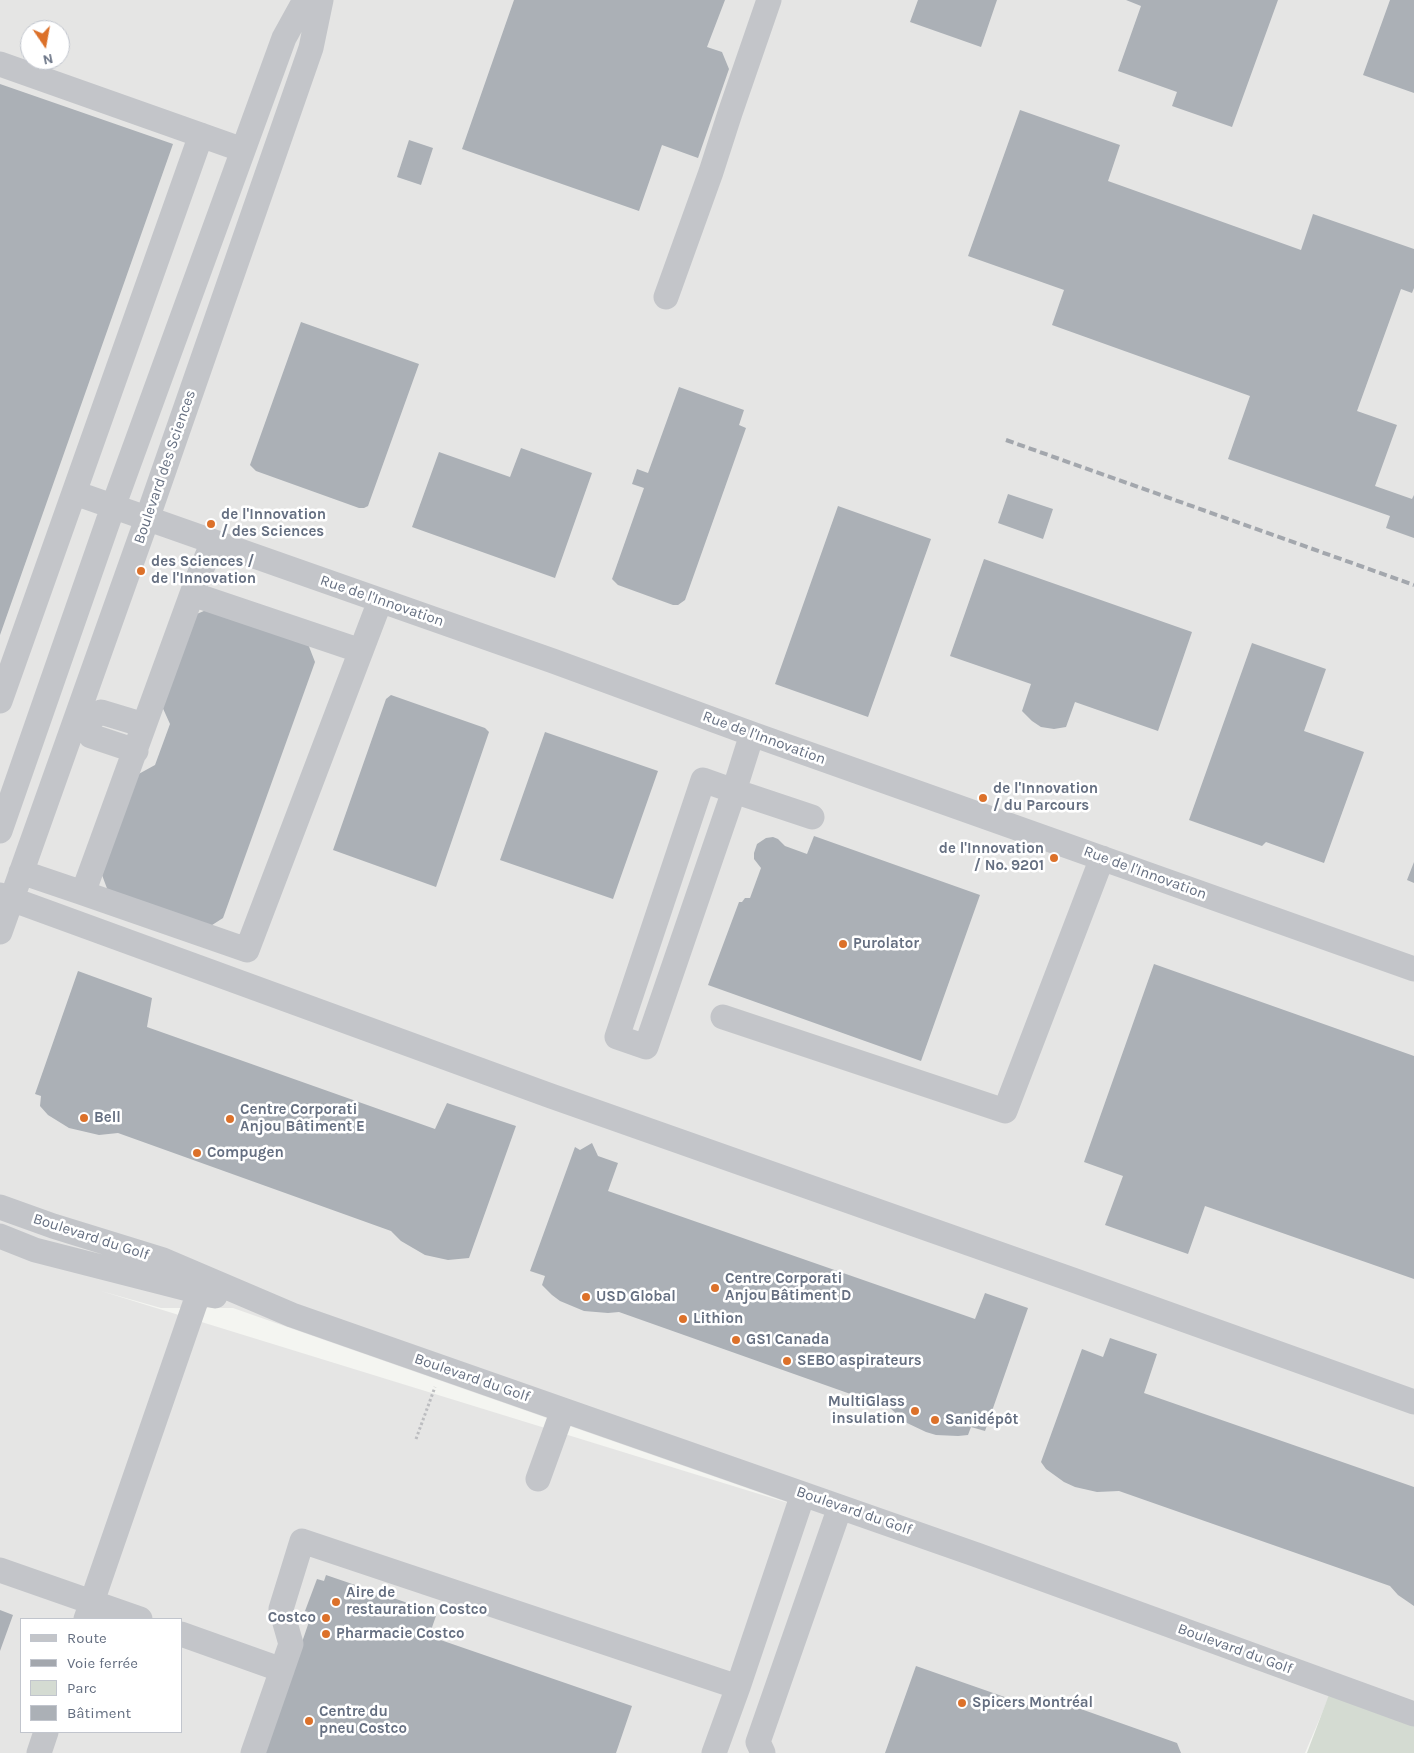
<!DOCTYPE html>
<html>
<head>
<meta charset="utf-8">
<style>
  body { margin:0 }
  #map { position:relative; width:1414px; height:1753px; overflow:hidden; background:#f4f5f1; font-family:Karla,sans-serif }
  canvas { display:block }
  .legend { position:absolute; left:20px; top:1618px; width:162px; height:115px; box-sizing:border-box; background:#fff; border:1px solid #c1c5cd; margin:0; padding:6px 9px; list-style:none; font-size:15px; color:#656f81 }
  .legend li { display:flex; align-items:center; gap:10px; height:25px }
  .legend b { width:25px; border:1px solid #c1c5cd }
  .north { position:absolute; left:20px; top:20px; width:50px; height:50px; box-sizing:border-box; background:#fff; border:1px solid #c1c5cd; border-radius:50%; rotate:168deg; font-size:14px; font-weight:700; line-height:20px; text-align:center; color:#656f81 }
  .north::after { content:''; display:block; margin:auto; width:18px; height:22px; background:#dc712a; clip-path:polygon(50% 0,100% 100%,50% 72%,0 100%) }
</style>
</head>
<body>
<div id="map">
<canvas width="1414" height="1753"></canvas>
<ul class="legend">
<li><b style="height:6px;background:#c3c5c9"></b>Route</li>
<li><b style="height:6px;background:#a3a7ad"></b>Voie ferrée</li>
<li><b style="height:14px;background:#d4dbd2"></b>Parc</li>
<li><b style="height:14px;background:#abb0b6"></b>Bâtiment</li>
</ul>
<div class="north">N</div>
</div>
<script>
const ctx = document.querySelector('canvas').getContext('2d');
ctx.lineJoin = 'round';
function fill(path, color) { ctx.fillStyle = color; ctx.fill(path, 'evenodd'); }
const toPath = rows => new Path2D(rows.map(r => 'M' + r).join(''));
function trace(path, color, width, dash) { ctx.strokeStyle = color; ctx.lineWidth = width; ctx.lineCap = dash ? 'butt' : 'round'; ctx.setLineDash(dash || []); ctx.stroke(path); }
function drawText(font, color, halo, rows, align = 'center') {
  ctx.font = font + ' Karla,sans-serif'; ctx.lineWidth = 5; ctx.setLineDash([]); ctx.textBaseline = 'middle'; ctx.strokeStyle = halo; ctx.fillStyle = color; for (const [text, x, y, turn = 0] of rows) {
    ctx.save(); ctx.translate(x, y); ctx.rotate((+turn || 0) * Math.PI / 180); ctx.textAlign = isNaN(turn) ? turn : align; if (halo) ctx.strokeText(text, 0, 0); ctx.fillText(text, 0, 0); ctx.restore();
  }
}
fill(toPath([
  [0,0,1414,0,1414,1721,1331,1692,1305,1753,0,1753],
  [30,30,60,30,60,60,30,60],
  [101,1291,161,1308,233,1308,798,1506],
  [21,1619,181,1619,181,1732,21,1732]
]), '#e5e5e4');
fill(toPath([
  [1330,1692,1414,1719,1414,1753,1307,1753]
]), '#d4dbd2');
fill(toPath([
  [514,0,725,0,707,47,722,52,729,69,698,158,662,145,639,211,462,149],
  [918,0,997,0,981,47,910,22],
  [1126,0,1278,0,1232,127,1172,106,1177,92,1118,71,1141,6],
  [1390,0,1414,0,1414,93,1363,75],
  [0,84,173,144,0,635],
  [1020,110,1120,145,1108,181,1301,250,1313,214,1414,249,1414,288,1412,293,1401,289,1357,411,1397,425,1375,486,1412,499,1414,495,1414,538,1386,528,1390,516,1228,459,1250,396,1052,325,1064,290,968,256],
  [409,140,433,148,421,185,397,177],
  [301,322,419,364,368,506,364,508,359,508,256,471,250,465],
  [679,387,744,410,739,425,746,428,685,600,678,605,673,605,618,585,612,579,644,488,632,484,637,469,648,473],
  [521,448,592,473,555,578,412,527,439,452,510,477],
  [1008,494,1053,509,1043,539,998,523],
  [838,506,931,539,868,717,775,684],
  [984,559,1192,632,1158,731,1075,702,1066,727,1054,729,1041,727,1032,721,1022,711,1031,684,950,656],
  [211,608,308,644,315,662,223,918,209,927,108,891,102,875,135,776,155,765,170,724,161,704,192,616],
  [1252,643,1326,669,1304,731,1364,752,1324,863,1266,842,1262,846,1189,820],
  [391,695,485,728,489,732,436,887,333,850,386,699],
  [545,732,658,771,613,899,500,860],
  [814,836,980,895,921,1061,708,985,739,902,742,902,745,898,750,898,761,868,754,859,754,853,757,844,766,838,773,837,778,839,785,846,807,854],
  [1414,862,1414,883,1407,880],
  [1154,964,1414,1056,1414,1279,1205,1206,1188,1254,1105,1225,1123,1176,1084,1162],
  [78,971,152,998,147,1027,435,1129,447,1103,516,1126,469,1258,448,1260,425,1255,401,1241,391,1231,118,1133,99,1135,69,1128,48,1115,40,1106,41,1096,35,1094],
  [592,1143,598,1156,618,1163,608,1191,975,1319,985,1293,1028,1308,985,1431,971,1427,968,1435,958,1436,936,1435,926,1432,907,1423,890,1408,619,1312,608,1313,584,1311,560,1301,552,1295,542,1285,545,1276,530,1271,575,1147,580,1150],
  [1110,1338,1157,1354,1144,1393,1414,1487,1414,1606,1398,1595,1390,1586,1119,1491,1097,1492,1075,1487,1064,1482,1046,1469,1041,1462,1082,1349,1103,1357],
  [326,1575,437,1613,429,1636,632,1706,616,1753,264,1753,312,1613,305,1611,317,1579,324,1581],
  [0,1610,13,1615,0,1651],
  [916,1666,1039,1709,1044,1696,1177,1743,1181,1753,885,1753]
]), '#abb0b6');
trace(toPath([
  [416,1439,435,1387]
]), '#bcbdc0', 3, [2.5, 2.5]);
trace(toPath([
  [0,64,243,150],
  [666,297,711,172,730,113,769,0],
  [75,493,553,661,752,734,1414,969],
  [192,594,361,651],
  [0,701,201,135],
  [87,721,91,736,136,751],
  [87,721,101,712,144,725],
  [752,734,734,791,646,1047,617,1037,703,780,734,791,812,817],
  [0,831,113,507,284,38,305,0],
  [21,872,83,893,197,580,213,542],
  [83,893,247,950,380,601],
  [0,895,551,1096,1073,1280,1414,1402],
  [0,932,147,519,311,48,321,0],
  [723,1017,1005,1111,1102,858],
  [0,1207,53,1226,163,1260,292,1315,977,1555,1414,1714],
  [0,1236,35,1250,215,1296],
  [538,1479,563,1410],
  [0,1570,140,1619],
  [86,1619,199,1292],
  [181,1634,282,1670],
  [39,1753,46,1732],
  [253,1753,291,1644,281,1609,302,1541,738,1687,803,1494],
  [714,1753,738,1687],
  [763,1753,758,1742,840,1507]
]), '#c3c5c9', 25);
trace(toPath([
  [1006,440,1414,585]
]), '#a3a7ad', 4, [8, 4]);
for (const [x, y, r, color] of [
  [211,524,5,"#dc712a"],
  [141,571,5,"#dc712a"],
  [983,798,5,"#dc712a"],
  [1054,858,5,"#dc712a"],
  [843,944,5,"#dc712a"],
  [84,1118,5,"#dc712a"],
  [230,1119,5,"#dc712a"],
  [197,1153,5,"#dc712a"],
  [715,1288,5,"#dc712a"],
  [586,1297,5,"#dc712a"],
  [683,1319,5,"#dc712a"],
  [736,1340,5,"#dc712a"],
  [787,1361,5,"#dc712a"],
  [915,1411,5,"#dc712a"],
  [935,1420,5,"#dc712a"],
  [336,1602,5,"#dc712a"],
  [326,1618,5,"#dc712a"],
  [326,1634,5,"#dc712a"],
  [962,1703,5,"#dc712a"],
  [309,1721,5,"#dc712a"]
]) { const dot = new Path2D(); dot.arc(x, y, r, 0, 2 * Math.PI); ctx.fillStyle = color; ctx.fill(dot); trace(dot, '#fff', 2); }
drawText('15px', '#656f81', '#fff', [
  ["Boulevard des Sciences",165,467,-71],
  ["Rue de l'Innovation",382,601,19],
  ["Rue de l'Innovation",764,738,20],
  ["Rue de l'Innovation",1145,873,20],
  ["Boulevard du Golf",91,1237,18],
  ["Boulevard du Golf",472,1378,19],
  ["Boulevard du Golf",854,1511,19],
  ["Boulevard du Golf",1235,1649,20]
]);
drawText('bold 15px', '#656f81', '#fff', [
  ["de l'Innovation",221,515],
  ["/ des Sciences",221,532],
  ["des Sciences /",151,562],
  ["de l'Innovation",151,579],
  ["de l'Innovation",993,789],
  ["/ du Parcours",993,806],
  ["de l'Innovation",1044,849,"right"],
  ["/ No. 9201",1044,866,"right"],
  ["Purolator",853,944],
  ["Centre Corporati",240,1110],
  ["Anjou Bâtiment E",240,1127],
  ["Bell",94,1118],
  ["Compugen",207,1153],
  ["Centre Corporati",725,1279],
  ["Anjou Bâtiment D",725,1296],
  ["USD Global",596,1297],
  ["Lithion",693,1319],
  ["GS1 Canada",746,1340],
  ["SEBO aspirateurs",797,1361],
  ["MultiGlass",905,1402,"right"],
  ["insulation",905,1419,"right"],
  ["Sanidépôt",945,1420],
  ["Aire de",346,1593],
  ["restauration Costco",346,1610],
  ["Costco",316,1618,"right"],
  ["Pharmacie Costco",336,1634],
  ["Spicers Montréal",972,1703],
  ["Centre du",319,1712],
  ["pneu Costco",319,1729]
], 'left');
</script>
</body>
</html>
